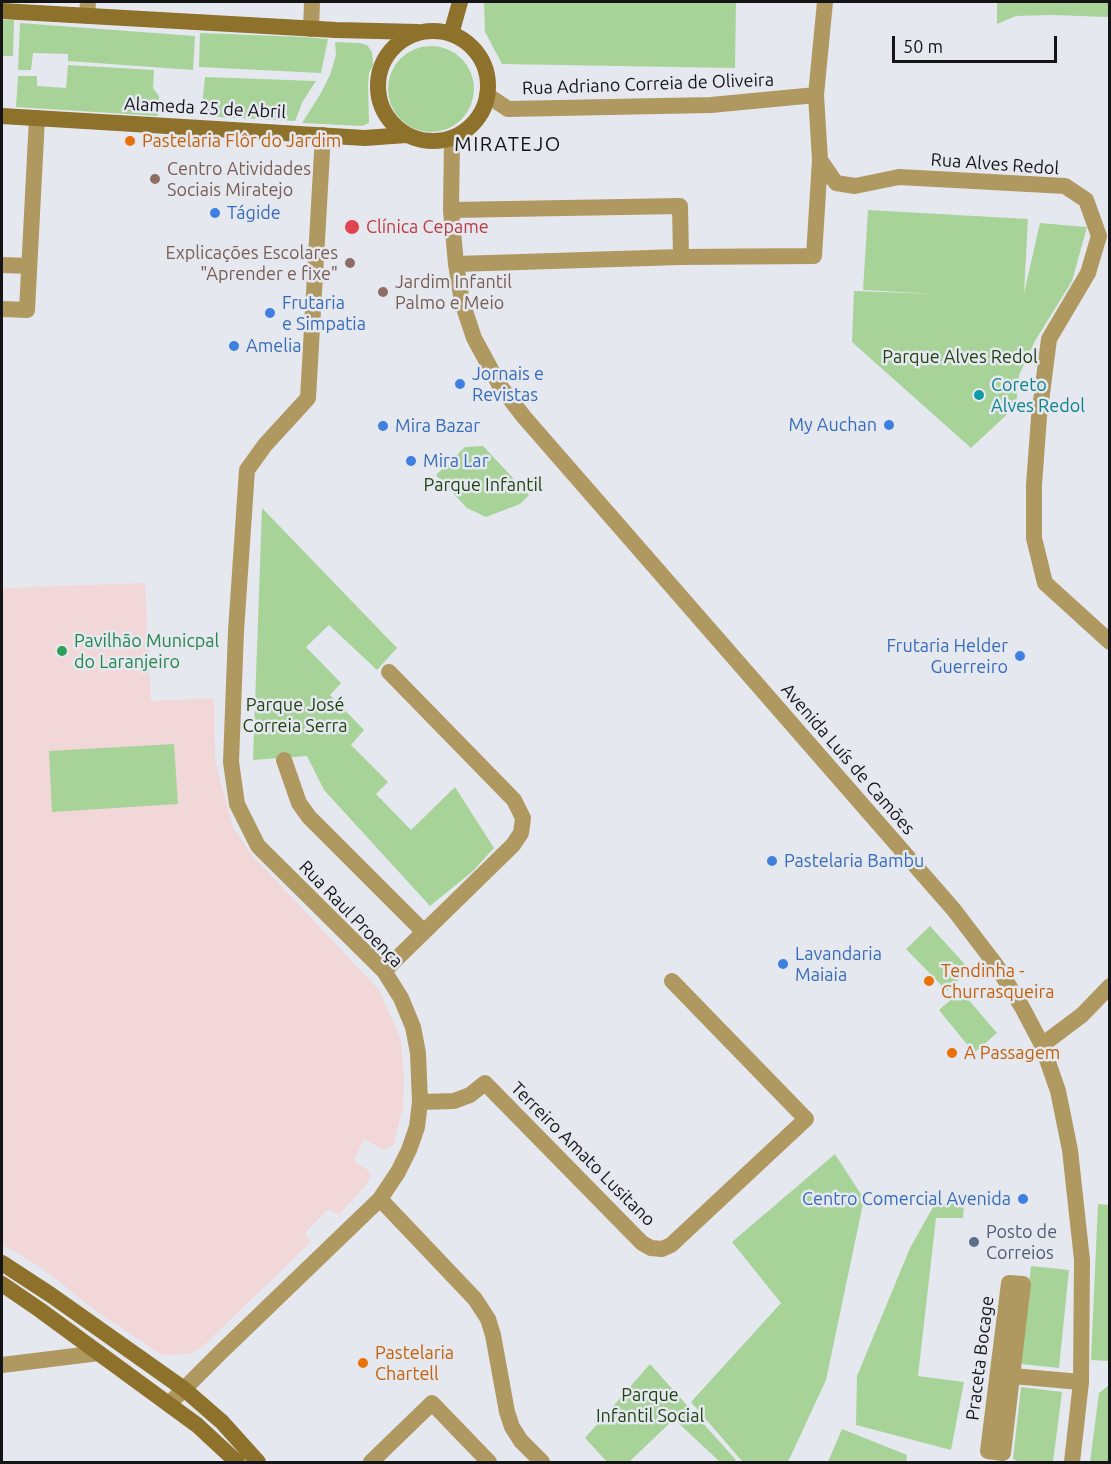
<!DOCTYPE html>
<html>
<head>
<meta charset="utf-8">
<style>
  body { margin:0 }
  #map { position:relative; width:1111px; height:1464px; overflow:hidden; background:#e6e8f0; font-family:Ubuntu,sans-serif }
  canvas { display:block }
  .frame { position:absolute; inset:0; border:3px solid #151518; pointer-events:none }
  .scale { position:absolute; left:892px; top:36px; width:165px; height:27px; box-sizing:border-box; border:3px solid #151518; border-top:0; padding-left:8px; font-size:18px; line-height:21px; white-space:nowrap; color:#151518; -webkit-text-stroke:4px #e6e8f0; paint-order:stroke }
</style>
</head>
<body>
<div id="map">
<canvas width="1111" height="1464"></canvas>
<div class="frame"></div>
<div class="scale">50 m</div>
</div>
<script>
const ctx = document.querySelector('canvas').getContext('2d');
ctx.lineJoin = 'round';
function fill(path, color) { ctx.fillStyle = color; ctx.fill(path, 'evenodd'); }
const toPath = rows => new Path2D(rows.map(r => 'M' + r).join(''));
function trace(path, color, width, dash) { ctx.strokeStyle = color; ctx.lineWidth = width; ctx.lineCap = dash ? 'butt' : 'round'; ctx.setLineDash(dash || []); ctx.stroke(path); }
function drawText(font, color, halo, rows, align = 'center') {
  ctx.font = font + ' Ubuntu,sans-serif'; ctx.lineWidth = 5; ctx.setLineDash([]); ctx.textBaseline = 'middle'; ctx.strokeStyle = halo; ctx.fillStyle = color; for (const [text, x, y, turn = 0] of rows) {
    ctx.save(); ctx.translate(x, y); ctx.rotate((+turn || 0) * Math.PI / 180); ctx.textAlign = isNaN(turn) ? turn : align; if (halo) ctx.strokeText(text, 0, 0); ctx.fillText(text, 0, 0); ctx.restore();
  }
}
fill(toPath([
  [145,583,151,701,214,698,215,761,233,827,251,854,379,990,401,1040,404,1077,403,1108,393,1146,383,1150,364,1139,354,1161,368,1170,371,1176,365,1186,339,1215,328,1209,305,1233,311,1242,202,1347,190,1354,162,1355,97,1312,48,1273,18,1253,2,1245,2,588]
]), '#f2d7d9');
fill(toPath([
  [484,2,736,2,735,68,502,64,485,32],
  [997,2,1109,2,1109,17,1051,15,1016,16,997,24],
  [2,20,14,20,13,56,2,56],
  [20,23,195,36,193,70,68,61,68,54,33,53,31,70,18,70],
  [200,33,304,37,328,39,321,73,199,67],
  [335,42,359,43,367,45,372,52,373,65,369,73,368,84,369,123,362,126,302,123,321,93,330,75,336,55],
  '388 89a43 43 0 1 1 86 0a43 43 0 1 1-86 0Z',
  [68,65,154,70,153,88,159,96,158,116,16,107,18,76,37,76,37,86,66,88],
  [205,77,316,81,303,101,295,121,201,116],
  [868,210,1028,219,1024,293,1040,223,1087,227,1072,281,1035,341,1019,375,1016,406,971,448,852,342,854,291,936,294,863,290],
  [483,446,529,495,520,504,486,517,467,508,436,475,465,447],
  [262,508,397,648,377,670,329,625,306,647,341,683,330,695,364,730,351,745,388,782,376,794,411,830,455,787,494,848,473,871,430,906,324,790,307,756,253,760],
  [174,744,178,804,52,812,49,751],
  [930,926,969,969,947,991,906,949],
  [961,991,997,1033,974,1053,939,1010],
  [835,1154,864,1199,826,1380,788,1462,741,1462,742,1461,691,1402,781,1303,732,1242],
  [965,1192,963,1218,936,1218,918,1376,964,1382,951,1450,856,1425,857,1376,910,1248,937,1200,949,1206],
  [1098,1204,1109,1205,1109,1361,1091,1360],
  [1031,1266,1069,1270,1059,1368,1021,1364],
  [650,1364,736,1460,733,1462,720,1462,674,1419,629,1462,607,1462,585,1438],
  [1109,1385,1110,1448,1108,1462,1090,1462,1099,1393],
  [1021,1387,1062,1392,1053,1462,1020,1462,1013,1459],
  [842,1429,907,1455,906,1462,828,1462]
]), '#a7d399');
trace(toPath([
  [87,16,88,2],
  [311,29,312,2],
  [487,95,508,109,711,105,816,95],
  [820,160,836,183,855,186,899,177,1065,186,1086,200,1099,236,1088,273,1049,339,1039,417,1034,485,1034,538,1045,583,1110,642],
  [451,210,680,206,681,257,456,264],
  [681,257,814,256,820,160,816,95,825,2],
  [2,265,29,266],
  [2,309,27,310,37,118],
  [284,760,299,803,309,817,424,932],
  [384,971,513,845,521,833,523,818,514,800,389,672],
  [1042,1045,1082,1015,1110,986],
  [420,1102,454,1101,470,1095,485,1083,642,1243,651,1248,662,1249,671,1245,806,1119,672,981],
  [380,1199,475,1299,488,1319,493,1335,507,1412,512,1427,521,1441,542,1462],
  [2,1365,99,1353],
  [1012,1376,1003,1453,988,1451,1009,1283,1023,1284,1012,1376,1081,1382],
  [169,1404,220,1353,380,1199,398,1172,409,1150,417,1127,420,1102,418,1053,413,1027,401,998,384,971,258,846,237,804,231,762,236,631,247,470,265,445,308,398,323,135],
  [371,1462,432,1403,489,1462]
]), '#b09861', 16);
trace(toPath([
  [452,139,451,210,456,264,462,302,474,338,500,386,524,417,954,910,996,965,1022,1007,1042,1045,1058,1091,1070,1150,1082,1260,1081,1382,1072,1462]
]), '#b09861', 16);
trace(toPath([
  [2,11,336,30,418,32],
  '378 86a55 55 0 1 1 110 0a55 55 0 1 1-110 0Z',
  [451,34,460,2],
  [2,116,365,138,406,135],
  [2,1263,51,1295,184,1389,222,1422,258,1462],
  [2,1284,40,1310,197,1425,237,1462]
]), '#8e712a', 16);
for (const [x, y, r, color] of [
  [130,141,6,"#e8710a"],
  [155,179,6,"#8d6e63"],
  [215,213,6,"#3f7fe0"],
  [352,227,8,"#e0444e"],
  [350,263,6,"#8d6e63"],
  [383,292,6,"#8d6e63"],
  [270,313,6,"#3f7fe0"],
  [234,346,6,"#3f7fe0"],
  [460,384,6,"#3f7fe0"],
  [979,395,6,"#0f9aa8"],
  [889,425,6,"#3f7fe0"],
  [383,426,6,"#3f7fe0"],
  [411,461,6,"#3f7fe0"],
  [62,651,6,"#2e9e5b"],
  [1020,656,6,"#3f7fe0"],
  [772,861,6,"#3f7fe0"],
  [783,964,6,"#3f7fe0"],
  [929,981,6,"#e8710a"],
  [952,1053,6,"#e8710a"],
  [1023,1199,6,"#3f7fe0"],
  [974,1242,6,"#5c6f8a"],
  [363,1363,6,"#e8710a"]
]) { const dot = new Path2D(); dot.arc(x, y, r, 0, 2 * Math.PI); ctx.fillStyle = color; ctx.fill(dot); trace(dot, '#e6e8f0', 2); }
drawText('18px', '#151518', '#e6e8f0', [
  ["Rua Adriano Correia de Oliveira",648,84,-2],
  ["Alameda 25 de Abril",205,108,3],
  ["Rua Alves Redol",995,164,4],
  ["Avenida Luís de Camões",848,759,49],
  ["Rua Raul Proença",351,914,46],
  ["Terreiro Amato Lusitano",583,1154,45],
  ["Praceta Bocage",980,1358,-83]
]);
drawText('18px', '#c56008', '#e6e8f0', [
  ["Pastelaria Flôr do Jardim",142,141],
  ["Tendinha -",941,971],
  ["Churrasqueira",941,992],
  ["A Passagem",964,1053],
  ["Pastelaria",375,1353],
  ["Chartell",375,1374]
], 'left');
drawText('18px', '#785e54', '#e6e8f0', [
  ["Centro Atividades",167,169],
  ["Sociais Miratejo",167,190],
  ["Explicações Escolares",338,253,"right"],
  ["\"Aprender e fixe\"",338,274,"right"],
  ["Jardim Infantil",395,282],
  ["Palmo e Meio",395,303]
], 'left');
drawText('18px', '#366cbe', '#e6e8f0', [
  ["Tágide",227,213],
  ["Frutaria",282,303],
  ["e Simpatia",282,324],
  ["Amelia",246,346],
  ["Jornais e",472,374],
  ["Revistas",472,395],
  ["My Auchan",877,425,"right"],
  ["Mira Bazar",395,426],
  ["Mira Lar",423,461],
  ["Frutaria Helder",1008,646,"right"],
  ["Guerreiro",1008,667,"right"],
  ["Pastelaria Bambu",784,861],
  ["Lavandaria",795,954],
  ["Maiaia",795,975],
  ["Centro Comercial Avenida",1011,1199,"right"]
], 'left');
drawText('18px', '#be3a42', '#e6e8f0', [
  ["Clínica Cepame",366,227]
], 'left');
drawText('18px', '#204413', '#e6e8f0', [
  ["Parque Alves Redol",960,357],
  ["Parque Infantil",483,485],
  ["Parque José",295,705],
  ["Correia Serra",295,726],
  ["Parque",650,1395],
  ["Infantil Social",650,1416]
]);
drawText('18px', '#0d838f', '#e6e8f0', [
  ["Coreto",991,385],
  ["Alves Redol",991,406]
], 'left');
drawText('18px', '#27864d', '#e6e8f0', [
  ["Pavilhão Municpal",74,641],
  ["do Laranjeiro",74,662]
], 'left');
drawText('18px', '#4e5e75', '#e6e8f0', [
  ["Posto de",986,1232],
  ["Correios",986,1253]
], 'left');
ctx.letterSpacing = '1.5px';
drawText('20px', '#151518', '#e6e8f0', [
  ["MIRATEJO",508,144]
]);
ctx.letterSpacing = '0px';
</script>
</body>
</html>
